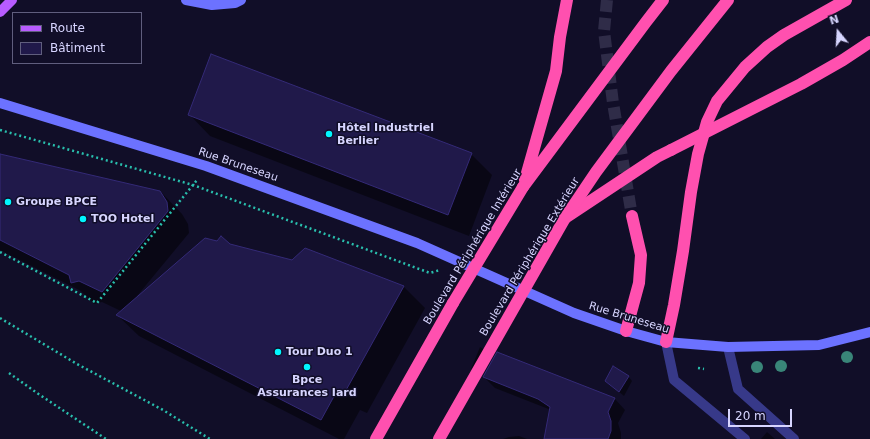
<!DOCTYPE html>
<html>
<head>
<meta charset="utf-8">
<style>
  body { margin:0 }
  #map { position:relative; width:870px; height:439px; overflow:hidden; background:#110e28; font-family:"DejaVu Sans",sans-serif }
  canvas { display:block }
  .legend { position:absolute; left:12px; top:12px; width:130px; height:52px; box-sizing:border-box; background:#110e28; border:1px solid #605e7e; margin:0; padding:5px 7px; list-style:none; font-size:12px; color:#d7d5ff }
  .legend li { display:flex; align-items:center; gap:8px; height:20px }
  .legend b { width:20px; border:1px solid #605e7e }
  .north { position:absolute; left:818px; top:12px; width:40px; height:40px; -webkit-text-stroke:3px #110e28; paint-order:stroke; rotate:342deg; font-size:11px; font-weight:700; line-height:16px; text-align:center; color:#d7d5ff }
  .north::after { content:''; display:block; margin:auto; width:14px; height:18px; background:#d7d5ff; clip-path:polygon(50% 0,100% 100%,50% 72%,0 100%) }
  .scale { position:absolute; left:728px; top:409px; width:64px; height:18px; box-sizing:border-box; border:2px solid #d7d5ff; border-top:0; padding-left:5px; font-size:12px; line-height:14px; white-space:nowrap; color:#d7d5ff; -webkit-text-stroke:3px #110e28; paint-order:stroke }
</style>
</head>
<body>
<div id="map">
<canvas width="870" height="439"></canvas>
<ul class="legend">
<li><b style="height:5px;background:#b85cff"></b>Route</li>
<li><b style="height:11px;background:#20194a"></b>Bâtiment</li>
</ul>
<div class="north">N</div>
<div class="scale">20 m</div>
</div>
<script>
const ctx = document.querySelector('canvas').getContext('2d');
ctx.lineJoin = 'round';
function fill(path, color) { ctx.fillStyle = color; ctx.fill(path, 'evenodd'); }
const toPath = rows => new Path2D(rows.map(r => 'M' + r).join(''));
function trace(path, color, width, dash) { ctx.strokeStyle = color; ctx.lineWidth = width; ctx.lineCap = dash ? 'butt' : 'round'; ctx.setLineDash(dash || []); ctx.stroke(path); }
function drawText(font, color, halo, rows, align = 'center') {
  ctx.font = font + ' "DejaVu Sans",sans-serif'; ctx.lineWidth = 3; ctx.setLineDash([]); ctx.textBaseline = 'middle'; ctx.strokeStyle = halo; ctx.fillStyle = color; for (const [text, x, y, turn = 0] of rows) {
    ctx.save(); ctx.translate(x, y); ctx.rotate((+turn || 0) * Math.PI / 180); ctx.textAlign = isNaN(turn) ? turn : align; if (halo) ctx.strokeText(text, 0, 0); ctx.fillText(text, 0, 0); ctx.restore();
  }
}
fill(toPath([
  [189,114,471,154,492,175,469,236,210,136],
  [0,155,160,191,182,214,188,224,189,233,137,296,138,297,230,245,404,287,425,308,367,413,360,410,344,439,339,439,139,336,117,315,121,311,102,302,94,304,81,291,0,250],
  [480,347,482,348,487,352,475,373,471,369],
  [498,353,615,399,625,410,618,423,621,433,621,439,546,439,551,410,495,388,484,377],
  [628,376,632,381,624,396,606,381],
  [767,432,775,439,761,439],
  [519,436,527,439,503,439,509,437]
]), '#0007');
const building = toPath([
  [211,54,472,153,448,215,188,115,211,54],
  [0,154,160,191,167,202,168,211,102,292,79,281,71,283,69,275,0,240,0,154],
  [221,236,230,244,292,260,305,248,404,286,345,392,338,389,321,420,116,315,205,238,217,241,221,236],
  [497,352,615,398,608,412,611,421,611,431,608,439,544,439,550,407,538,399,483,377,497,352],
  [613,366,629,376,619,392,605,381,613,366]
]);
fill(building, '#20194a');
trace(building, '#342a77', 1);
trace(toPath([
  [607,0,604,31,613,103,632,216]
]), '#2f2c48', 12, [12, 6]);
trace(toPath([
  [0,130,193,185,430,273,440,270],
  [0,252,97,303,197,180],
  [0,318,77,364,163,410,210,439],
  [698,368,704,369],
  [9,373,37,393,106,439]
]), '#29bfad', 2.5, [2, 3]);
trace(toPath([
  [666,342,674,380,745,439],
  [728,347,738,389,794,439]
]), '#373989', 10);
trace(toPath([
  [186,0,212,5,235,3,241,0],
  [0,103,206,166,417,243,574,313,626,331,666,342,728,347,819,345,870,332]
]), '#6c72ff', 10);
trace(toPath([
  [0,12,12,0]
]), '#b85cff', 10);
trace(toPath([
  [525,180,556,71,560,37,567,0],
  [523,187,646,22,663,0],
  [565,218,657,157,671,150],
  [626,331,639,283,641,255,632,216],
  [666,342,674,305,683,251,691,192,698,154,707,122,717,101,745,67,767,47,784,35,846,0],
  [376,439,453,303]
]), '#ff50af', 12);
trace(toPath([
  [671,150,801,84,843,60,870,42],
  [453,303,523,187],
  [439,439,565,218,596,172,671,71,728,0]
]), '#ff50af', 12);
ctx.fillStyle = '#398578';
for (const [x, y] of [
  [847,357],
  [781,366],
  [757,367]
]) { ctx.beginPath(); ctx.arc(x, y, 6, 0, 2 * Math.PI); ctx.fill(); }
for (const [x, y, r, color] of [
  [329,134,4,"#01f6ff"],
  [8,202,4,"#01f6ff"],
  [83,219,4,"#01f6ff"],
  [278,352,4,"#01f6ff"],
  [307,367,4,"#01f6ff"]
]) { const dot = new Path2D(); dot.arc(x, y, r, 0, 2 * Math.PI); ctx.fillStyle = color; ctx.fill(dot); trace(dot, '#110e28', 1.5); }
drawText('bold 11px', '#d7d5ff', '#110e28', [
  ["Hôtel Industriel",337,128],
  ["Berlier",337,141],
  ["Groupe BPCE",16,202],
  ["TOO Hotel",91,219],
  ["Tour Duo 1",286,352],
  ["Bpce",307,380,"center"],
  ["Assurances Iard",307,393,"center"]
], 'left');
drawText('11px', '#d7d5ff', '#110e28', [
  ["Rue Bruneseau",238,165,19],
  ["Boulevard Périphérique Intérieur",473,247,-59],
  ["Boulevard Périphérique Extérieur",530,257,-59],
  ["Rue Bruneseau",629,318,17]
]);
</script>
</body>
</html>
